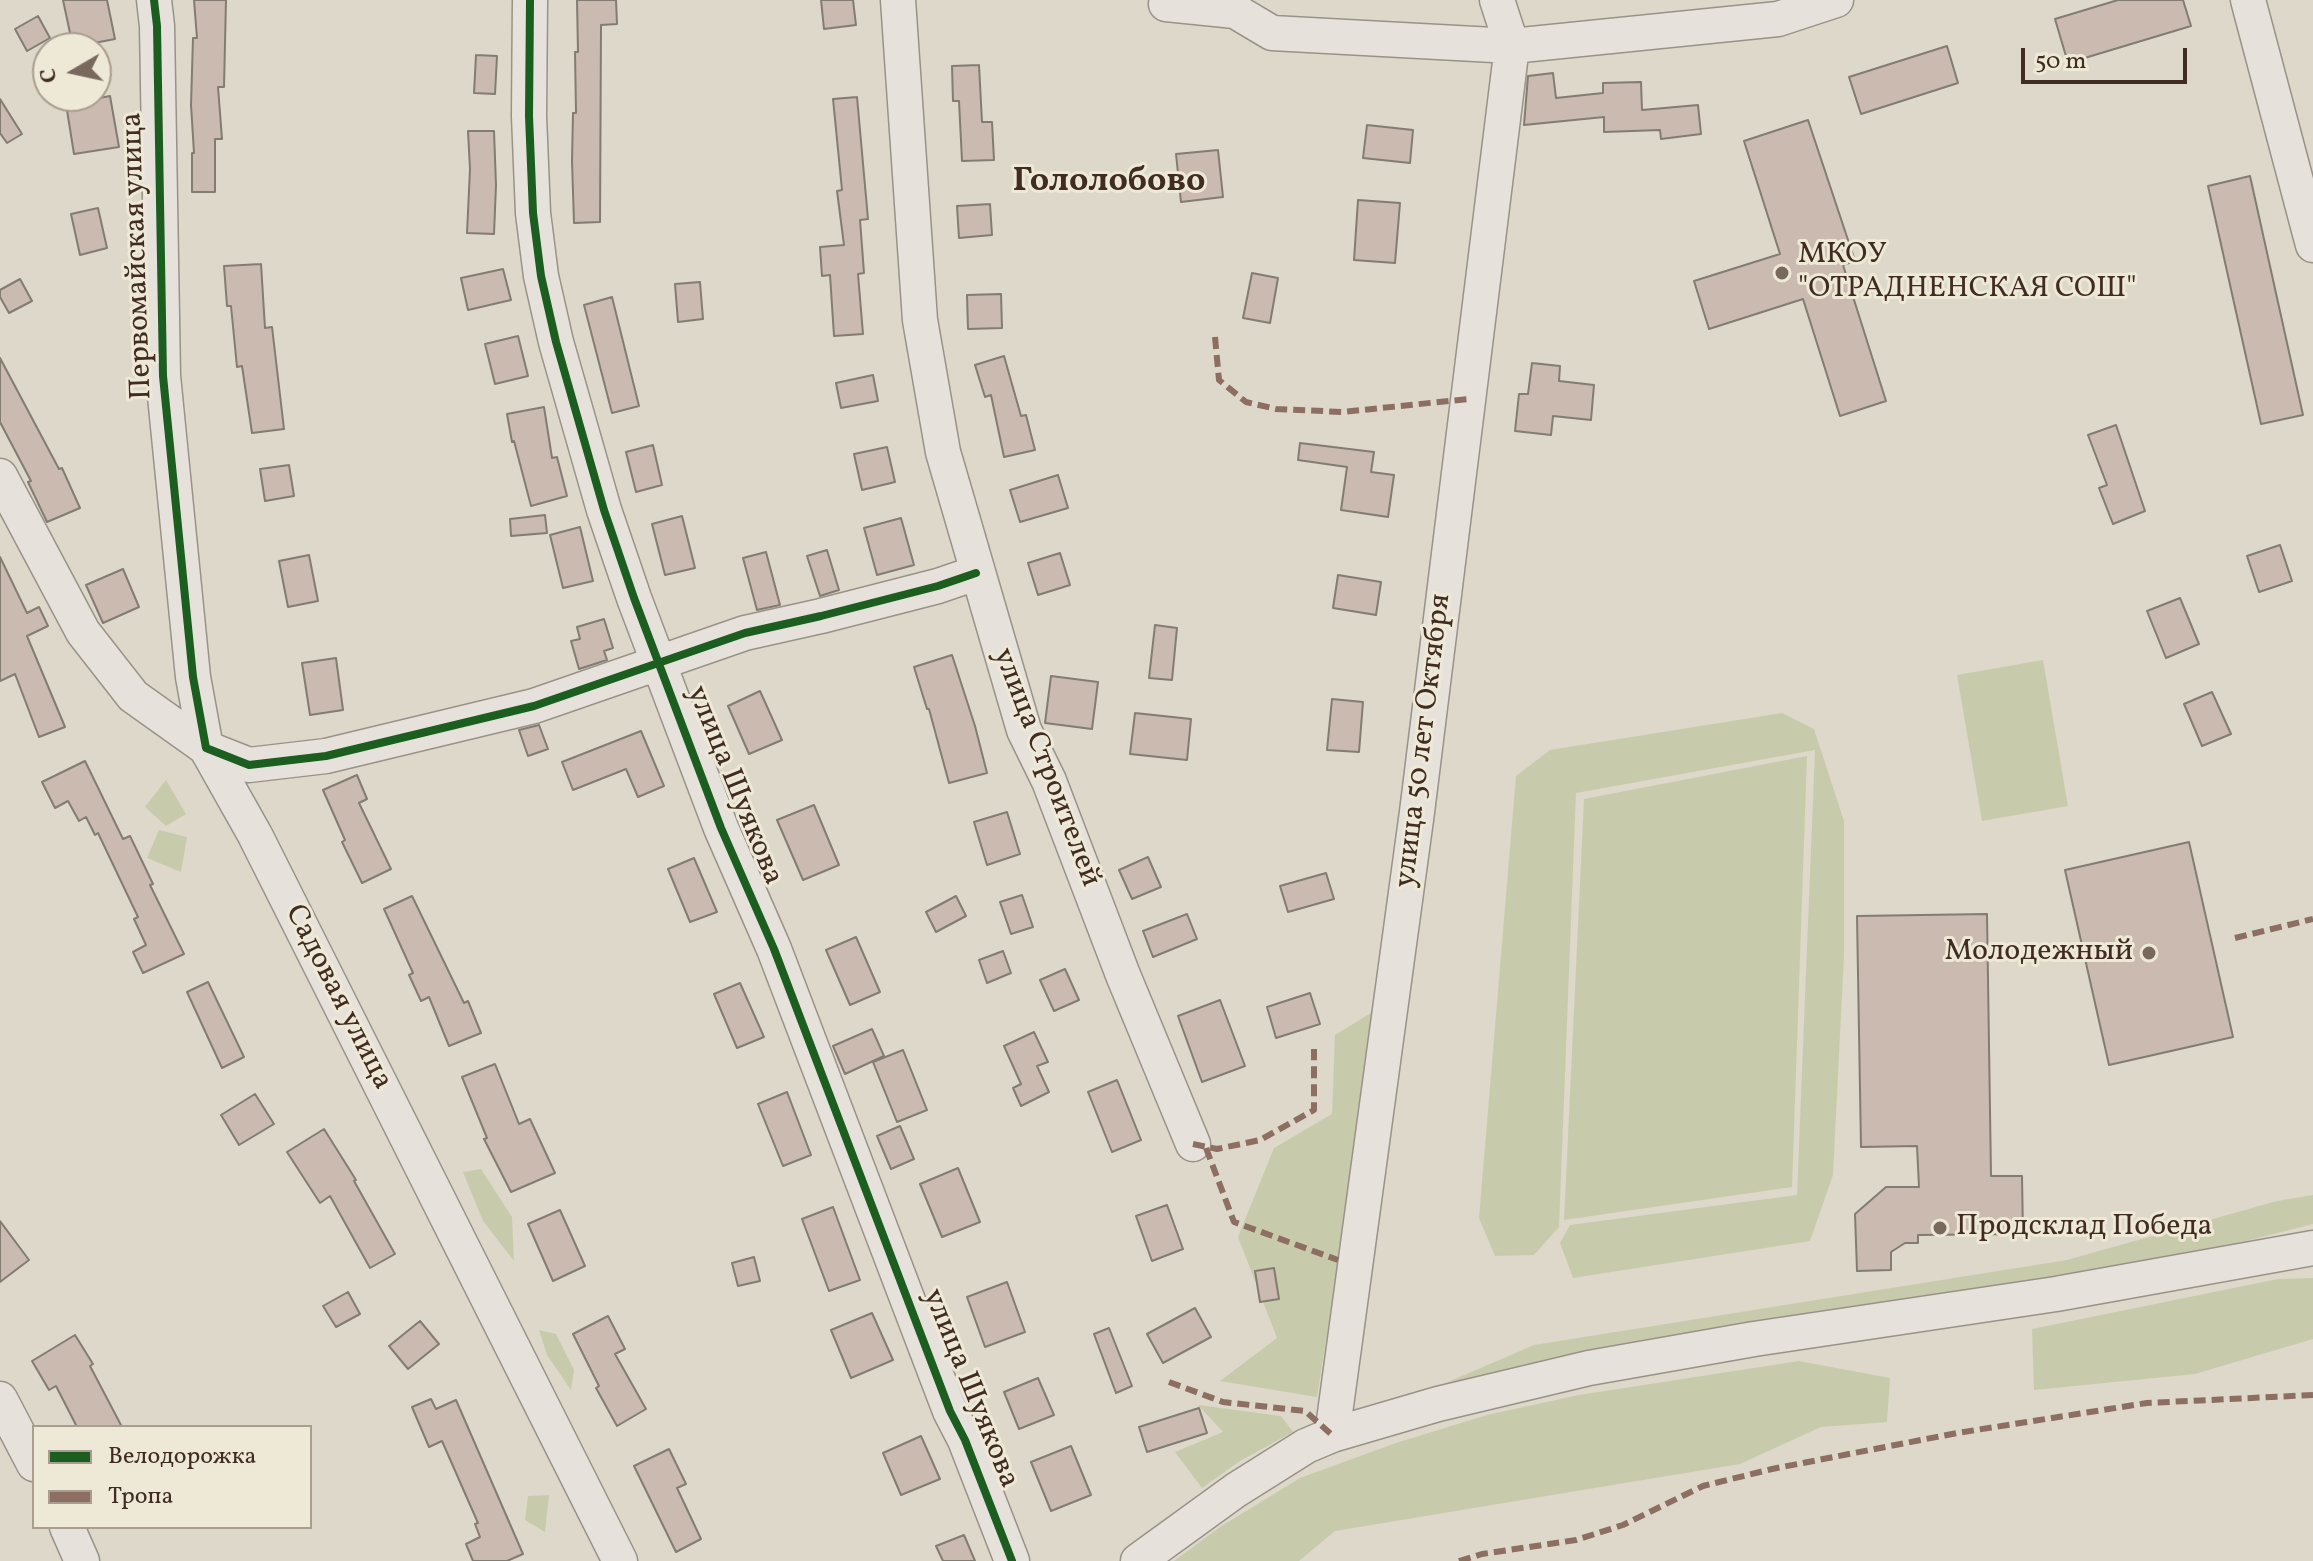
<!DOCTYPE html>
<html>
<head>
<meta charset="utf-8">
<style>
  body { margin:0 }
  #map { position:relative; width:2313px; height:1561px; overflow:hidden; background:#ddd8c9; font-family:Vollkorn,serif }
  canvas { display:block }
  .legend { position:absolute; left:32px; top:1425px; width:280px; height:104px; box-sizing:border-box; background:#eee8d7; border:2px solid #a99d8f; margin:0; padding:10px 14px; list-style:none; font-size:24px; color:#412c23 }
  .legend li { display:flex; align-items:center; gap:16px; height:40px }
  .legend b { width:40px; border:2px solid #a99d8f }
  .north { position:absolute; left:32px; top:32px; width:80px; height:80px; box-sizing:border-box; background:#eee8d7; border:2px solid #a99d8f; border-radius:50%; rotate:261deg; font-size:22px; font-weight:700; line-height:32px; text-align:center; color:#412c23 }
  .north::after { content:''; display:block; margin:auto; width:28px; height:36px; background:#78685d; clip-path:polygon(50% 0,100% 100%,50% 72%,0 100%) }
  .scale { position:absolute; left:2021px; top:48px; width:166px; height:36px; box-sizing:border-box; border:4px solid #412c23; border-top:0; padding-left:10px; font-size:24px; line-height:28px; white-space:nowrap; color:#412c23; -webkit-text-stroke:6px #eee8d7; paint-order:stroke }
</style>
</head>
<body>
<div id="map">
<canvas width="2313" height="1561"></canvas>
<ul class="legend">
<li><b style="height:10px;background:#1b5e20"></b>Велодорожка</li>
<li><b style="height:10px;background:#8d6e63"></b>Тропа</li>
</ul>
<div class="north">С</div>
<div class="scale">50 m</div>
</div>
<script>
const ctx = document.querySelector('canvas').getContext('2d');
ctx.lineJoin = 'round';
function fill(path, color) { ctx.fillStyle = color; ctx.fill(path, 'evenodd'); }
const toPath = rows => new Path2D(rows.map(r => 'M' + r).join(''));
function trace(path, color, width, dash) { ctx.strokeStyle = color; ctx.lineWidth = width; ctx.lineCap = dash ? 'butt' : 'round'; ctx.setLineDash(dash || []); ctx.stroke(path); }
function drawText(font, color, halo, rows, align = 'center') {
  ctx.font = font + ' Vollkorn,serif'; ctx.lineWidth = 6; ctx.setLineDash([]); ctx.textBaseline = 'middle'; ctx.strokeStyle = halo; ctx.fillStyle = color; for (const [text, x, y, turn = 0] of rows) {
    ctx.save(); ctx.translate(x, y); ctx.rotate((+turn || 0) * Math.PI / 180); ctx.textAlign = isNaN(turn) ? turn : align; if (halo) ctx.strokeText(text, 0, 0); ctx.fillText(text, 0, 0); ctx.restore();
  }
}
fill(toPath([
  [2043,660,2068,806,1982,821,1957,675],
  [1782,713,1814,729,1844,821,1844,955,1833,1175,1810,1241,1573,1278,1560,1243,1570,1225,1797,1195,1815,750,1576,793,1559,1227,1534,1255,1495,1256,1479,1218,1516,776,1550,750],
  [1807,756,1792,1187,1564,1220,1584,799],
  [166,780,186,814,166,826,145,807],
  [159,830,187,837,181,872,147,858],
  [1379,1008,1317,1397,1220,1381,1277,1338,1238,1237,1274,1148,1332,1114,1335,1035],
  [481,1169,512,1217,514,1261,483,1221,463,1172],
  [2313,1195,2313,1224,2171,1260,1432,1389,1534,1345,2067,1260,2277,1201],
  [2313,1278,2313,1339,2195,1374,2034,1390,2032,1329,2278,1279],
  [539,1330,556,1334,574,1370,571,1390,547,1355],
  [1799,1361,1890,1378,1887,1422,1821,1427,1740,1464,1335,1531,1299,1561,1174,1561,1220,1527,1300,1478,1396,1443,1487,1415,1579,1395],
  [1198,1405,1281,1416,1293,1432,1240,1461,1202,1488,1175,1452,1223,1432],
  [549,1495,545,1532,525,1520,528,1496]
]), '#c8cbab');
const building = toPath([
  [63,0,107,0,115,39,73,47,63,0],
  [194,0,226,0,224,87,218,87,222,139,215,139,215,192,192,192,192,153,194,153,191,105,193,38,197,38,194,0],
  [577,0,616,0,617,24,601,25,600,222,574,223,572,161,573,113,576,113,575,52,578,52,577,0],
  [821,0,853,0,856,25,824,29,821,0],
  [2118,0,2183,0,2191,26,2068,63,2055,19,2118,0],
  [38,16,50,38,27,51,15,29,38,16],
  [1947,46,1958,83,1861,114,1849,77,1947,46],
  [476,55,497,56,495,94,474,93,476,55],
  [979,65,982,122,992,122,994,160,962,161,959,101,953,101,952,66,979,65],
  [1553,73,1556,98,1603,93,1603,83,1641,82,1642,110,1698,105,1701,134,1661,139,1660,130,1604,132,1604,117,1524,125,1528,76,1553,73],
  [110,96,119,147,74,154,66,104,83,101,84,103,83,101,110,96],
  [857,97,868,219,860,220,864,273,858,274,863,334,834,336,830,275,822,276,820,247,844,245,837,191,842,190,833,99,857,97],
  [0,99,22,134,7,143,0,133,0,99],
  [1808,120,1855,261,1843,265,1886,401,1840,416,1803,299,1709,329,1694,281,1780,254,1744,141,1808,120],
  [1367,125,1413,130,1410,163,1363,158,1367,125],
  [468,131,494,131,496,185,494,234,467,233,470,169,468,131],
  [1218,150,1223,197,1181,202,1176,154,1218,150],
  [2250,176,2303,415,2261,424,2208,186,2250,176],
  [1358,200,1400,203,1395,263,1354,260,1358,200],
  [990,204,992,235,959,238,957,206,990,204],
  [98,208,107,248,80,255,71,214,98,208],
  [261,264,265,328,272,327,284,429,252,433,242,366,237,367,231,306,227,306,224,266,261,264],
  [503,269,511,300,468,310,461,278,503,269],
  [1252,273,1278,278,1270,323,1243,318,1252,273],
  [20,279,32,301,9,313,0,297,0,290,20,279],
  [700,282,703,319,678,322,675,284,700,282],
  [1001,294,1002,328,968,329,967,295,1001,294],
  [612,297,639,406,612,413,584,305,612,297],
  [518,336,528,376,495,384,485,344,518,336],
  [1004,356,1021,416,1026,415,1035,450,1004,457,991,395,985,397,975,365,1004,356],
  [0,358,59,469,62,468,80,508,47,522,28,482,31,481,0,422,0,358],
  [1532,363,1560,366,1559,381,1594,385,1591,420,1553,416,1551,435,1515,431,1519,394,1528,394,1532,363],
  [873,375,878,401,841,408,836,383,873,375],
  [544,407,552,458,557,457,567,496,531,506,514,441,512,442,507,414,544,407],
  [2116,425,2145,511,2113,524,2099,488,2107,485,2088,435,2116,425],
  [1300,443,1374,452,1371,472,1394,475,1388,517,1341,510,1347,467,1298,460,1300,443],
  [653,445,662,485,636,492,626,452,653,445],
  [887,447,895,482,862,490,854,454,887,447],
  [289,465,294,496,265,501,260,469,289,465],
  [1058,475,1068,508,1020,522,1010,490,1058,475],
  [545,515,547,533,511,536,510,519,545,515],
  [682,516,695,568,665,575,652,524,682,516],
  [901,518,914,565,877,575,864,528,901,518],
  [580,527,593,581,563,588,550,535,580,527],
  [2280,545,2292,581,2259,592,2247,556,2280,545],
  [827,550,839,590,820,596,807,556,827,550],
  [766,552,780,605,757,610,743,558,766,552],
  [1060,553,1070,585,1038,595,1028,563,1060,553],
  [309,555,318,601,288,607,279,561,309,555],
  [0,557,27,613,39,607,48,626,27,636,65,727,39,737,15,674,0,681,0,557],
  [123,569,139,607,103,623,86,585,123,569],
  [1338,575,1381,582,1376,615,1333,608,1338,575],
  [2180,598,2199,644,2166,658,2147,611,2180,598],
  [604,619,613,648,604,651,607,660,579,669,571,641,580,639,577,627,604,619],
  [1155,625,1177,628,1172,680,1149,678,1155,625],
  [952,655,975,726,987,773,949,783,929,709,927,709,914,667,952,655],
  [336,658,343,710,310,715,302,663,336,658],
  [1051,676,1098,682,1092,729,1045,723,1051,676],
  [760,691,782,740,749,754,728,706,760,691],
  [2212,692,2231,734,2202,746,2184,704,2212,692],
  [1332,699,1363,702,1359,752,1327,750,1332,699],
  [1135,713,1191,719,1187,760,1130,754,1135,713],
  [539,725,548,749,528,756,519,730,539,725],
  [641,731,664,786,638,797,626,769,573,790,562,762,641,731],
  [85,761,123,839,130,836,153,884,150,885,184,954,143,973,133,952,146,945,134,919,138,917,98,833,95,835,86,817,79,821,68,801,55,808,42,782,85,761],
  [357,775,367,799,359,803,391,869,362,883,342,842,345,840,323,790,357,775],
  [814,805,839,865,803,880,777,820,814,805],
  [1007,812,1020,854,987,865,974,822,1007,812],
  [2189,842,2233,1037,2109,1065,2065,870,2189,842],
  [1148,857,1161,887,1132,899,1119,870,1148,857],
  [694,858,717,912,690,922,668,869,694,858],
  [1326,873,1334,899,1288,912,1280,886,1326,873],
  [1022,895,1033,927,1011,934,1000,902,1022,895],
  [412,896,464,1003,468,1001,481,1033,449,1046,429,997,421,1001,409,975,413,973,384,909,412,896],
  [956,896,966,916,936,932,926,912,956,896],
  [1187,914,1197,939,1153,957,1143,931,1187,914],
  [1987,914,1991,1176,2022,1176,2023,1234,1918,1235,1918,1243,1905,1243,1891,1252,1891,1270,1857,1271,1855,1214,1886,1187,1919,1187,1917,1146,1861,1147,1857,916,1987,914],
  [856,937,880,992,850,1005,826,950,856,937],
  [1003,951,1011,973,987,983,979,960,1003,951],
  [1065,969,1079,1000,1054,1011,1040,980,1065,969],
  [208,982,244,1057,222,1068,187,992,208,982],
  [740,983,764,1037,737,1048,714,994,740,983],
  [1310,993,1320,1024,1276,1038,1267,1007,1310,993],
  [1220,1000,1245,1066,1202,1082,1178,1016,1220,1000],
  [872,1029,884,1056,845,1074,833,1046,872,1029],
  [1034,1032,1048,1062,1037,1066,1049,1092,1021,1106,1013,1088,1021,1084,1004,1046,1034,1032],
  [903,1050,927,1110,897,1122,873,1062,903,1050],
  [495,1064,519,1124,530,1119,555,1173,511,1192,484,1139,487,1138,462,1077,495,1064],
  [1117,1080,1141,1140,1112,1152,1088,1092,1117,1080],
  [787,1092,811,1155,783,1166,758,1104,787,1092],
  [255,1094,274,1124,239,1145,221,1115,255,1094],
  [900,1126,914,1159,891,1169,877,1136,900,1126],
  [324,1129,356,1180,354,1181,395,1254,370,1268,330,1196,320,1203,287,1152,324,1129],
  [958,1168,980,1222,942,1237,920,1184,958,1168],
  [1167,1205,1183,1249,1152,1261,1136,1216,1167,1205],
  [833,1207,860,1280,829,1291,802,1219,833,1207],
  [560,1210,585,1266,553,1281,528,1224,560,1210],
  [0,1221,29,1260,0,1282,0,1221],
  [754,1257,760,1281,738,1286,732,1263,754,1257],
  [1274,1268,1279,1299,1260,1302,1255,1271,1274,1268],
  [1007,1282,1025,1332,985,1347,967,1297,1007,1282],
  [348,1292,360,1314,336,1327,323,1306,348,1292],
  [1195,1308,1211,1337,1163,1363,1147,1334,1195,1308],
  [872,1313,893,1360,851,1378,831,1330,872,1313],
  [608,1316,625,1349,615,1354,646,1409,617,1426,596,1388,599,1386,573,1334,608,1316],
  [420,1321,439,1344,408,1369,389,1346,420,1321],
  [1109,1328,1132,1386,1116,1393,1094,1334,1109,1328],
  [75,1335,93,1364,90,1366,122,1427,77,1427,56,1386,49,1390,32,1361,75,1335],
  [1038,1378,1054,1415,1019,1429,1004,1392,1038,1378],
  [431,1399,436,1409,456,1400,523,1554,507,1561,473,1561,466,1544,480,1537,475,1524,478,1523,442,1441,429,1447,412,1407,431,1399],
  [1199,1408,1207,1433,1147,1452,1139,1427,1199,1408],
  [921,1436,940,1479,901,1495,883,1453,921,1436],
  [1071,1446,1091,1495,1051,1511,1031,1462,1071,1446],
  [669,1449,686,1484,677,1488,701,1539,676,1552,634,1466,669,1449],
  [964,1535,975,1561,943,1561,936,1546,964,1535]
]);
fill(building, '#cabab0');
trace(building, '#827c73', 2);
const minor = toPath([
  [154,0,157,26,163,376,193,677,206,748,249,765,326,756,534,706,745,633,821,616,938,586,976,573],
  [530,0,529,116,533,213,541,276,556,342,604,510,634,598,721,828,774,949,950,1411,965,1440,1012,1561],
  [898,0,920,320,943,452,1024,730,1049,781,1123,975,1193,1144],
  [2248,0,2313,245],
  [1166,4,1235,11,1272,33,1512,46,1778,19,1836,0],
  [0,476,83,632,133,696,206,748,255,835,620,1561],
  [0,1399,34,1464],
  [1332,1435,1417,812,1512,46,1497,0],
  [67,1527,82,1561],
  [1138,1561,1236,1490,1306,1446,1332,1435,1438,1404,1589,1368,1754,1339,2056,1294,2313,1248]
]);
trace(minor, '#989289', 37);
trace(minor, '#e6e2db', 34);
trace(toPath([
  [1215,337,1219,380,1246,402,1276,409,1343,412,1468,399],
  [2235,938,2313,919],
  [1193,1144,1217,1149,1260,1140,1314,1110,1314,1049],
  [1206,1148,1234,1222,1338,1260],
  [1169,1382,1223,1402,1305,1411,1332,1435],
  [1459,1561,1482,1554,1576,1540,1623,1525,1703,1486,1772,1469,1957,1433,2147,1403,2313,1395]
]), '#8d6e63', 6, [12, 6]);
trace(toPath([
  [154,0,157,26,163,376,193,677,206,748,249,765,326,756,534,706,745,633,821,616,938,586,976,573],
  [530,0,529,116,533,213,541,276,556,342,604,510,634,598,721,828,774,949,950,1411,965,1440,1012,1561]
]), '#1b5e20', 8);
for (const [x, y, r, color] of [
  [1782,273,8,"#78685d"],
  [2149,953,8,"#78685d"],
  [1940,1228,8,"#78685d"]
]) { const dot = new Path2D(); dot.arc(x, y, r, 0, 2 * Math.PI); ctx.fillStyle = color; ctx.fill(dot); trace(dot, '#eee8d7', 3); }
drawText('30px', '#412c23', '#eee8d7', [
  ["Первомайская улица",139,256,-92],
  ["улица 50 лет Октября",1425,741,-83],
  ["улица Строителей",1045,768,69],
  ["улица Шуякова",733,786,68],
  ["Садовая улица",337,998,63],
  ["улица Шуякова",969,1389,68]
]);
drawText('30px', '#412c23', '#eee8d7', [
  ["МКОУ",1798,256],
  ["\"ОТРАДНЕНСКАЯ СОШ\"",1798,290],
  ["Молодежный",2133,953,"right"],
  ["Продсклад Победа",1956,1228]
], 'left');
drawText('bold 34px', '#412c23', '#eee8d7', [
  ["Гололобово",1109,184]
]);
</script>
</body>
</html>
